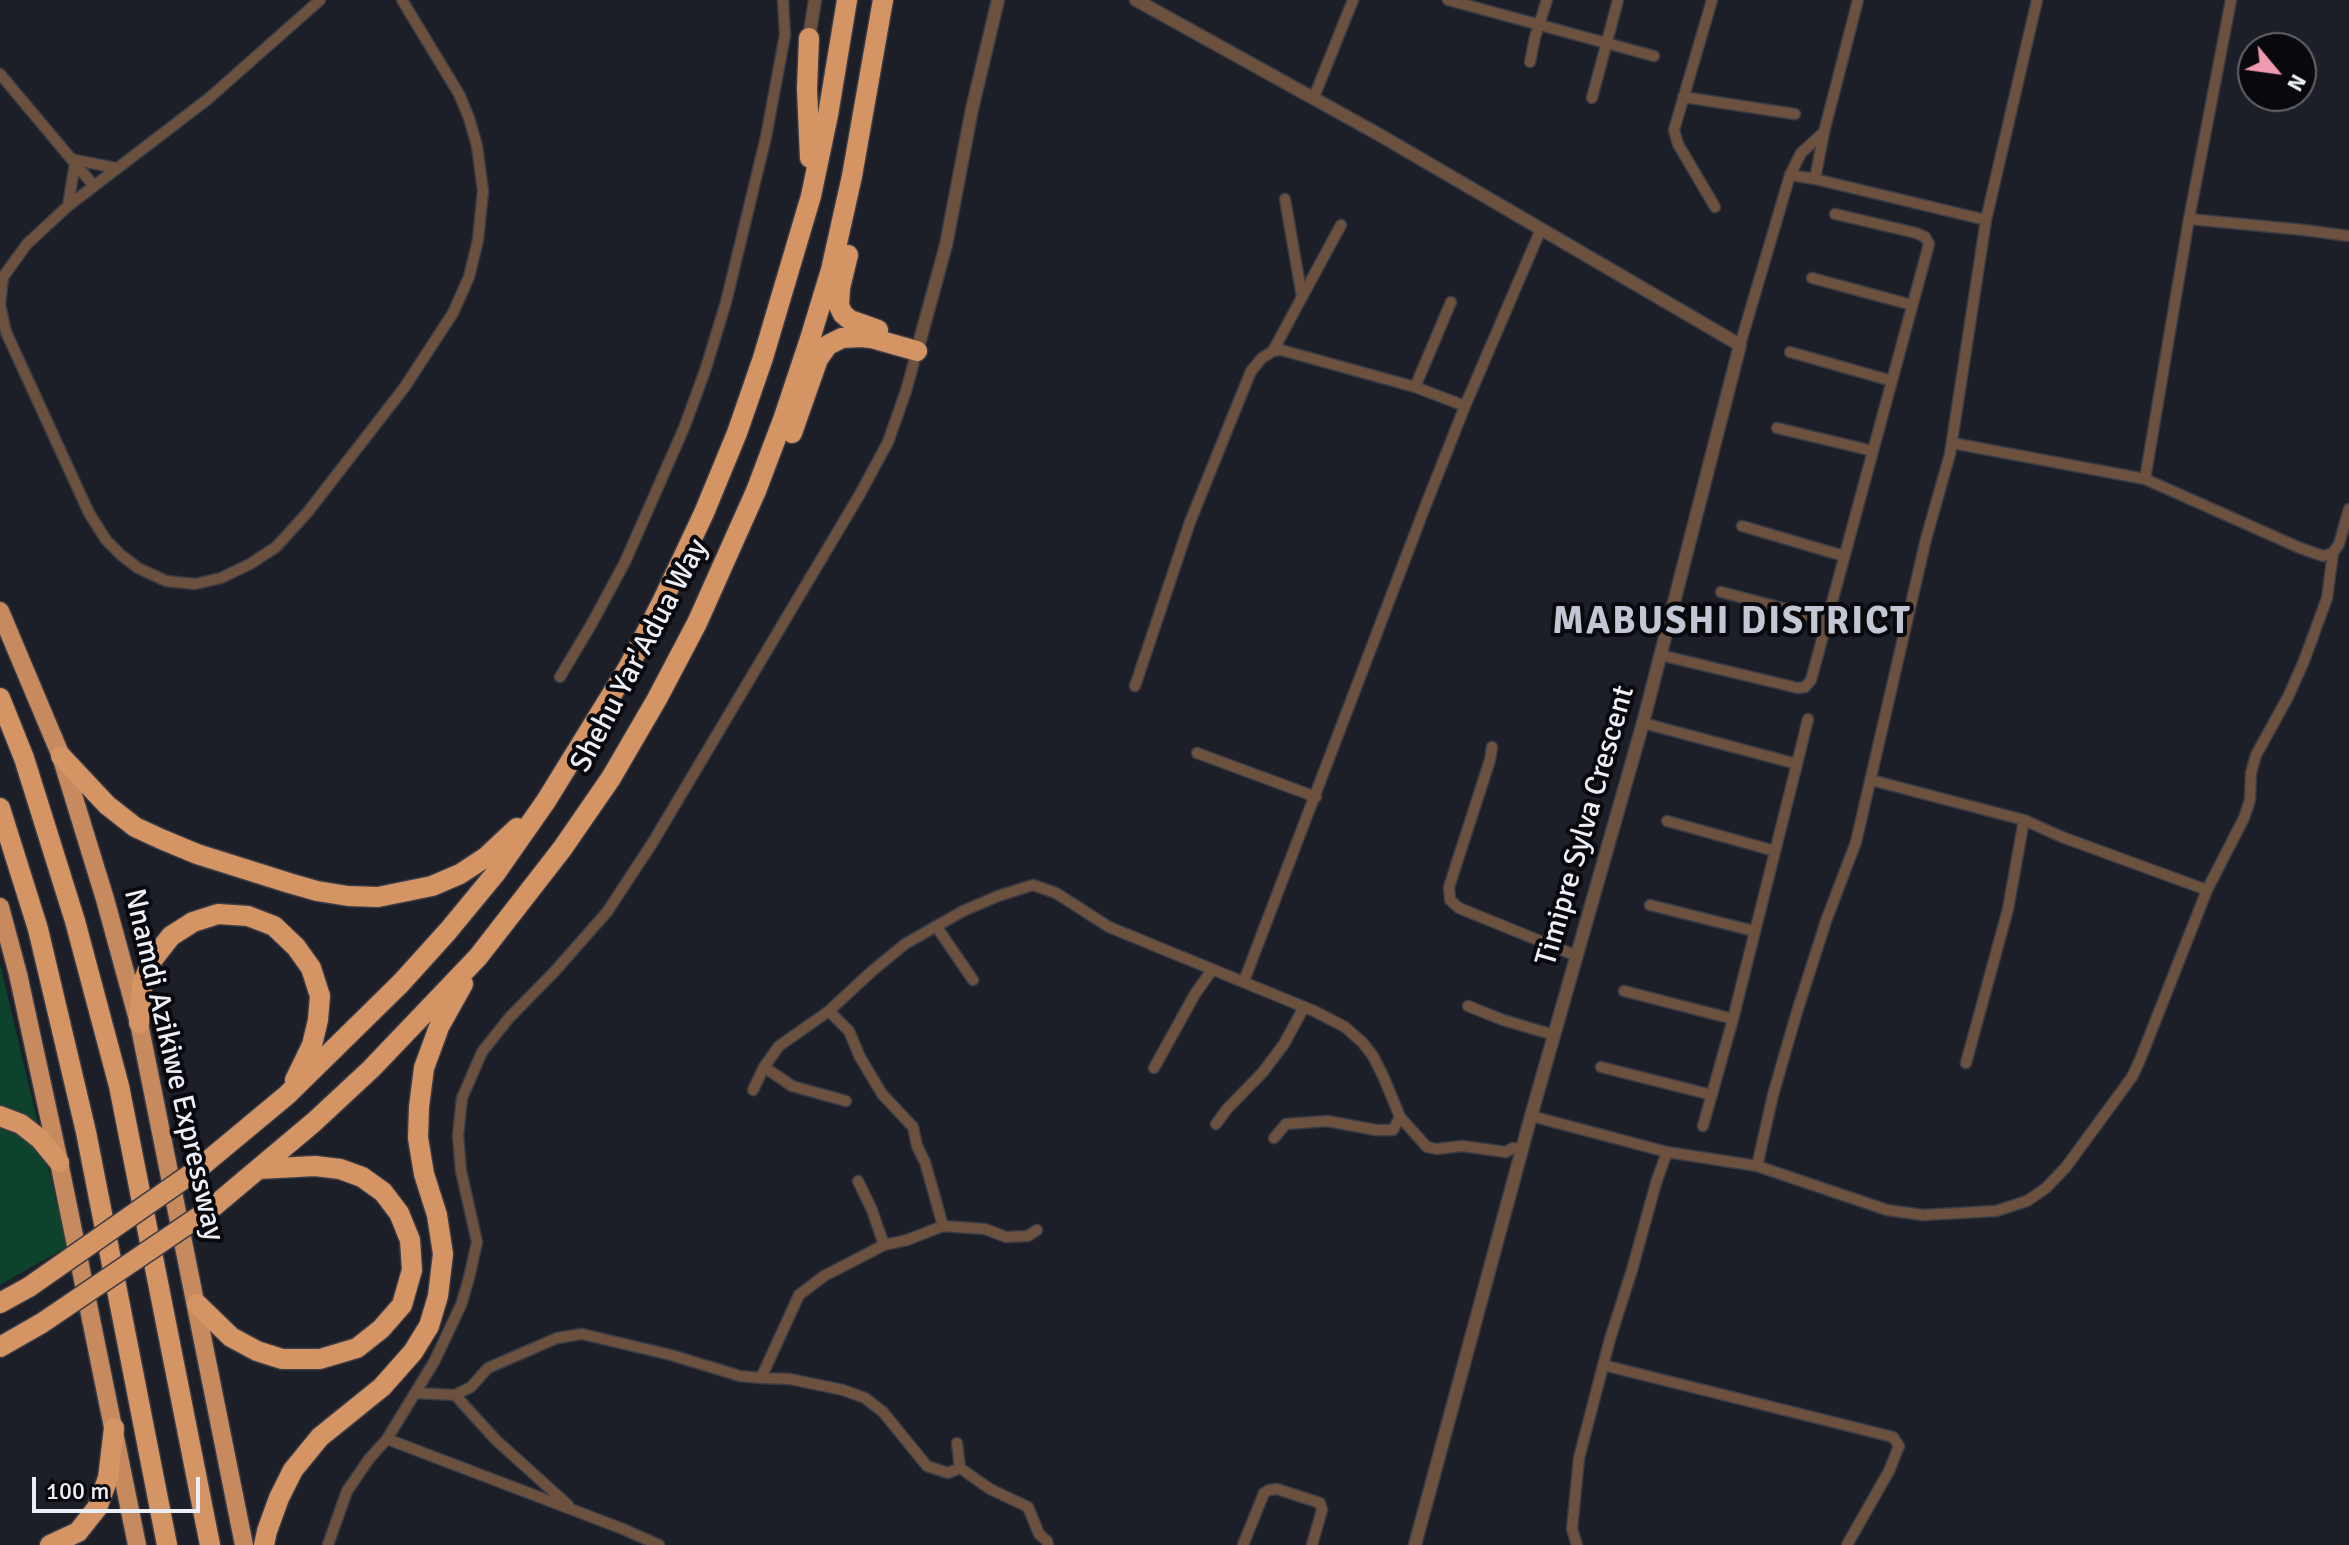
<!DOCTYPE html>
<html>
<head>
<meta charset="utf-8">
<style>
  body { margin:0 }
  #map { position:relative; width:2349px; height:1545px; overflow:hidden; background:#1c1e28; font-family:Signika,sans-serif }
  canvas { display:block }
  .north { position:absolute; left:2237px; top:32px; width:80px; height:80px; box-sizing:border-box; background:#08080d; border:2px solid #64646a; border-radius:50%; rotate:119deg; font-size:22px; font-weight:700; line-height:32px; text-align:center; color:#edeff6 }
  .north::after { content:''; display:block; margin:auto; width:28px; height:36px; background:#f19ab1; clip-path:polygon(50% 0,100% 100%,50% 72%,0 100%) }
  .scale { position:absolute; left:32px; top:1477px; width:168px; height:36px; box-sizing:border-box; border:4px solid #edeff6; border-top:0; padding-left:10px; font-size:24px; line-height:28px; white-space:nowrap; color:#edeff6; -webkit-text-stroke:6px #08080d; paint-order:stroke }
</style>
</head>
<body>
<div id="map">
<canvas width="2349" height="1545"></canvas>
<div class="north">N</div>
<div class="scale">100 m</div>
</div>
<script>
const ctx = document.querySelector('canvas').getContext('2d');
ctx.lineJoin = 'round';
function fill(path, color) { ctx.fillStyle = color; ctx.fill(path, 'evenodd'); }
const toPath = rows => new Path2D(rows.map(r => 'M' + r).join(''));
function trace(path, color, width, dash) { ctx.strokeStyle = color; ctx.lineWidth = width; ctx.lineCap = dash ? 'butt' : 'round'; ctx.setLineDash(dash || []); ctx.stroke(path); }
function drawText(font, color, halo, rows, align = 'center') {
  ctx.font = font + ' Signika,sans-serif'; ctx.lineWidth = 8; ctx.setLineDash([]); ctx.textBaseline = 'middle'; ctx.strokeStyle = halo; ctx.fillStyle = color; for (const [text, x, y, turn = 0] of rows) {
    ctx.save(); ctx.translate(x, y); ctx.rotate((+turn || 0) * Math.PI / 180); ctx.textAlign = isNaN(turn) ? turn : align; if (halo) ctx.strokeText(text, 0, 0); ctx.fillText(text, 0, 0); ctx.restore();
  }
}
fill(toPath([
  [0,964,67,1247,0,1285]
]), '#0d422c');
const minor = toPath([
  [320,0,208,99,68,206,27,244,3,277,0,305,6,332,89,513,106,540,121,555,138,568,166,581,195,584,221,578,250,564,276,547,307,513,404,388,453,313,469,277,478,240,483,191,477,146,469,118,459,94,402,0],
  [1448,0,1654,56],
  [1712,0,1674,130,1678,144,1715,207],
  [1530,62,1535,37,1547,0],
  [0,74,94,186],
  [1314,97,1353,0],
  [1683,97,1795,114],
  [1592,98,1618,0],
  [71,159,116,168],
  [1790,175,1815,179,1986,220],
  [1815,179,1824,132,1858,0],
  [68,206,75,163],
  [2189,219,2304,230,2349,236],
  [1812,278,1912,305],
  [1302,297,1341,225],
  [1740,345,1790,175,1801,153,1824,132],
  [1273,351,1302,297,1285,199],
  [1790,352,1892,381],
  [1415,387,1451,302],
  [1777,428,1873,451],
  [1952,443,2145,479,2300,548,2323,556,2333,553,2339,544,2349,509],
  [2145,479,2189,219,2231,0],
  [1742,526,1844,556],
  [1721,592,1828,620],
  [1660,655,1798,688,1805,687,1811,680,1929,244,1925,237,1916,233,1835,214],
  [560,677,591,625,625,562,684,428,706,368,726,302,766,137,785,35,783,0],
  [1135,686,1190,522,1251,371,1262,358,1273,351,1281,350,1415,387,1465,406],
  [1643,723,1797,764,1733,1019,1703,1126],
  [1492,747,1490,760,1449,887,1450,900,1459,908,1577,956],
  [1197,753,1316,797],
  [1797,764,1808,719],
  [1871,780,2024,820,2062,837,2207,890],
  [1667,821,1775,851],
  [1650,905,1754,931],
  [936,926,973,980],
  [1244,981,1425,507,1465,406,1541,229],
  [1624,991,1733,1019],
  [1468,1006,1503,1020,1554,1035],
  [1966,1063,2008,909,2024,820],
  [764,1067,792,1086,846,1101],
  [1601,1067,1712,1095],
  [1154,1068,1195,994,1212,970],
  [753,1090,764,1067,779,1046,829,1011],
  [1531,1116,1667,1152,1757,1166,1887,1210,1923,1215,1996,1211,2027,1201,2046,1188,2066,1167,2132,1077,2140,1060,2207,890,2244,818,2250,800,2251,773,2256,755,2288,697,2304,661,2327,598,2333,553],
  [1400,1117,1427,1147,1437,1149,1462,1146,1506,1152,1513,1148,1522,1150],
  [1216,1124,1227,1109,1263,1072,1284,1044,1304,1007],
  [1757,1166,1773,1095,1796,1015,1826,921,1856,842,1926,539,1950,454,1986,220,2037,0],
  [858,1181,872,1210,884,1245],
  [943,1226,925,1162,917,1146,913,1127,882,1094,860,1057,849,1031,829,1011,871,972,905,944,963,911,998,896,1033,885,1056,893,1109,927,1314,1011,1345,1027,1363,1043,1373,1056,1384,1078,1400,1117,1393,1130,1376,1130,1327,1121,1286,1124,1274,1138],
  [1603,1365,1893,1437,1899,1446,1889,1471,1847,1545],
  [761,1378,790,1379,843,1390,865,1398,883,1412,927,1466,948,1473,960,1468,957,1443],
  [415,1393,455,1395,471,1387,488,1368,557,1338,582,1334,671,1355,740,1376,761,1378,799,1295,824,1276,884,1245,907,1240,943,1226,985,1229,1006,1237,1028,1236,1037,1230],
  [455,1395,496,1440,568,1505],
  [387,1439,623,1529,659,1545],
  [960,1468,990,1489,1028,1507,1039,1534,1047,1541,1048,1545],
  [328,1545,347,1491,369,1459,387,1439,434,1362,461,1305,469,1278,477,1242,461,1171,458,1136,462,1098,482,1052,509,1018,555,971,607,912,653,842,860,494,888,442,906,391,917,351],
  [1243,1545,1264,1493,1269,1490,1277,1489,1320,1503,1322,1510,1312,1545],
  [1577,1545,1572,1529,1579,1458,1610,1339,1632,1270,1656,1183,1667,1152]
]);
const tertiary = toPath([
  [1136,0,1378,134,1740,345,1643,723,1531,1116,1415,1545],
  [809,38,815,0],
  [917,351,946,245,972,109,998,0]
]);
const trunk = toPath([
  [0,611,61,756,105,899,139,1023,244,1545],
  [0,907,18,974,59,1162,137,1545]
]);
const motorway = toPath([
  [809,38,807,89,810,158],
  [848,255,840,288,839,306,843,314,850,320,878,330],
  [792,433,818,359,828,345,842,338,860,337,871,338,917,351],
  [0,698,24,758,75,921,119,1086,210,1545],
  [61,756,107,805,135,827,161,839,197,854,289,883,317,891,348,896,378,897,432,886,460,874,486,857,517,828],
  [0,808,38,929,86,1132,167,1545],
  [139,1023,142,984,153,959,171,936,193,922,218,914,248,916,274,926,296,947,311,968,320,996,318,1020,312,1045,295,1080],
  [0,1116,21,1124,40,1139,59,1162],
  [198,1169,287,1095,401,983,448,931,495,874,546,801,628,668,663,600,704,513,737,433,763,358,811,196,828,115,847,0],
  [213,1207,314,1122,371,1069,478,957,562,849,611,778,657,699,697,623,756,491,784,417,810,339,831,270,852,176,883,0],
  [0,1303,29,1287],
  [197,1304,231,1337,257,1351,282,1359,320,1359,357,1348,381,1329,402,1305,412,1270,410,1240,399,1213,383,1192,362,1177,340,1169,315,1166,259,1169],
  [0,1347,42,1323],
  [50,1545,78,1532,97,1508,108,1478,114,1428],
  [264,1545,267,1531,279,1498,293,1470,320,1437,382,1387,413,1352,429,1326,438,1296,443,1254,437,1215,424,1174,418,1138,419,1107,424,1068,439,1027,463,984]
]);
trace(minor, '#393b45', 13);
trace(tertiary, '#393b45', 15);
trace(trunk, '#393b45', 21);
trace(motorway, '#393b45', 23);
trace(minor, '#6b513e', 10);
trace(tertiary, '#6b513e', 12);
trace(trunk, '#c68a5e', 18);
trace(motorway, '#d59464', 20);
const motorwayBridge = toPath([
  [29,1287,198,1169],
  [42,1323,213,1207]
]);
trace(motorwayBridge, '#393b45', 23, []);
trace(motorwayBridge, '#d59464', 20);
drawText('30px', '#edeff6', '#08080d', [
  ["Shehu Yar'Adua Way",640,656,-62],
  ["Timipre Sylva Crescent",1586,826,-74],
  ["Nnamdi Azikiwe Expressway",173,1065,77]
]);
ctx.letterSpacing = '2px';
drawText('bold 38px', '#c3c7d4', '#08080d', [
  ["MABUSHI DISTRICT",1732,623]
]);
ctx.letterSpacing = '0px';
</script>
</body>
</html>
